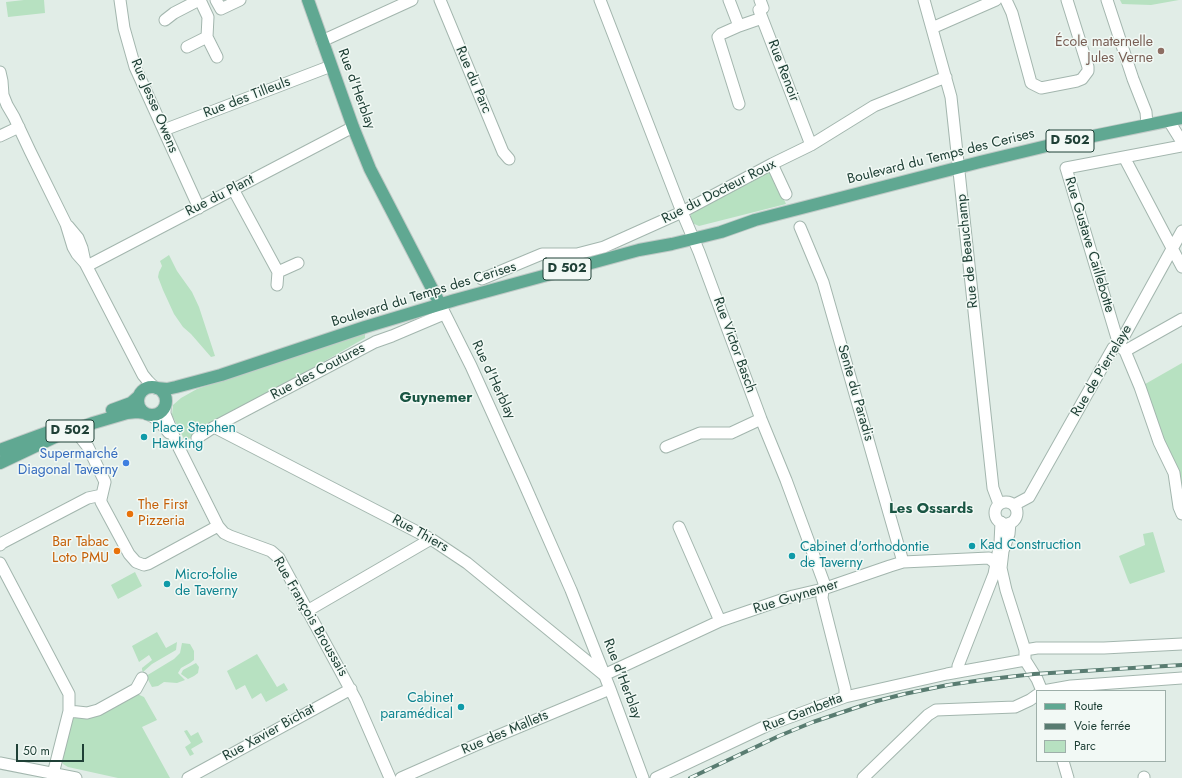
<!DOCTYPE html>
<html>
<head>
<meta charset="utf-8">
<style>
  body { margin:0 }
  #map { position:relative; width:1182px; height:778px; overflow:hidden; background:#e1ede7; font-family:Jost,sans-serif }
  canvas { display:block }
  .legend { position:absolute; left:1036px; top:690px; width:130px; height:72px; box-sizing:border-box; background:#f2f9f5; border:1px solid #9eafa9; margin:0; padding:5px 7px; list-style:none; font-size:12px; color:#1f4036 }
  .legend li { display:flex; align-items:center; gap:8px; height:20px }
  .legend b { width:20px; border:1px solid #9eafa9 }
  .scale { position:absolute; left:16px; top:744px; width:68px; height:18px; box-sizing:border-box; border:2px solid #1f4036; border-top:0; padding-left:5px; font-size:12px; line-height:14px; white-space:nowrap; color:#1f4036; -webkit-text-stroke:3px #f2f9f5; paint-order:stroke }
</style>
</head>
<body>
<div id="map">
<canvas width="1182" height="778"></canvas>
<ul class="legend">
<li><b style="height:5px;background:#60a892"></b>Route</li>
<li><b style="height:5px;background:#597c71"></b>Voie ferrée</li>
<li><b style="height:11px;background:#b7e1c1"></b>Parc</li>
</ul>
<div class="scale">50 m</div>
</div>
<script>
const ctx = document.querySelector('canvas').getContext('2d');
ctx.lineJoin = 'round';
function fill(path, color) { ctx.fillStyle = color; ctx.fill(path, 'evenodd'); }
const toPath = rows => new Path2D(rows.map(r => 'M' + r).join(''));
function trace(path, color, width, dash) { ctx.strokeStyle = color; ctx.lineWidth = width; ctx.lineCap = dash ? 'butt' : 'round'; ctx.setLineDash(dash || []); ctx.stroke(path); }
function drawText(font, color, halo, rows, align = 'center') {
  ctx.font = font + ' Jost,sans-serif'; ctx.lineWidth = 3; ctx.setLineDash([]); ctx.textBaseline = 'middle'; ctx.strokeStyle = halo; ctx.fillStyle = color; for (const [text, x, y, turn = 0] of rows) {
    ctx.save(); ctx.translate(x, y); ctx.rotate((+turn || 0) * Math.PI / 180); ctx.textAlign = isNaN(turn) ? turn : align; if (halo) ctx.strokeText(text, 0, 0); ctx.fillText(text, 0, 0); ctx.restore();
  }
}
fill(toPath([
  [24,0,44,0,45,13,8,17,6,2],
  [1120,0,1179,0,1151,5,1122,4],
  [770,168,786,204,699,226,692,223,691,220,691,212],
  [169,255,177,271,192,292,199,307,215,356,211,357,191,334,183,327,174,314,163,290,158,277,159,272,162,266,160,261],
  [365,333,365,338,185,441,172,415,173,405,181,398,197,389],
  [1182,363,1182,502,1140,387],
  [1153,532,1165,572,1130,584,1128,580,1119,556,1145,545,1143,534],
  [135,572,142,586,118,599,111,585],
  [157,632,166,648,177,642,176,650,152,664,143,672,142,670,142,668,152,660,149,655,139,662,132,646],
  [182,643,190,644,194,651,194,660,190,663,181,668,178,673,185,680,177,683,164,682,158,686,152,687,146,676,174,659,180,653],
  [257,654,277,687,284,683,288,690,266,702,261,693,252,699,245,685,236,690,227,671],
  [196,663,199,667,198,673,194,676,188,679,181,674,183,670],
  [135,693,144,697,157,720,142,727,170,778,118,778,68,767,63,764,62,760,73,714],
  [187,730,191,736,198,732,203,742,191,749,194,754,190,756,185,747,191,743,184,731]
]), '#b7e1c1');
const minor = toPath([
  [120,0,124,28,135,67,199,208],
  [200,0,208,17,207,37],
  [216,0,221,9,240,0],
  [440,0,503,152,509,159],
  [600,0,682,212,699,252,761,419,786,480,824,583,822,598,845,689,845,697],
  [729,0,739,26,762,18],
  [760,0,763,8,759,10,762,18,811,145],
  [924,0,951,97,993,488,999,504],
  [1006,0,1012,13,1030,79,1031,83,1041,88,1077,81,1082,79,1088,71,1088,67,1067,0],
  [1107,0,1133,79,1146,112,1147,125],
  [165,20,174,13,199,0],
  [739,26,721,34,718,37,739,104],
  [932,28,996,0],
  [322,41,412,0],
  [187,47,207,37,217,57],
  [0,72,2,81,3,95,7,105,14,117,30,151,66,224,73,247,77,254,85,263,143,375,148,381,155,388],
  [1169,121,1182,142],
  [164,130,331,66],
  [0,136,19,127],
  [1182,146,1066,168,1119,345,1125,351,1140,387,1159,442,1174,473,1179,507,1182,514],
  [1124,157,1182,267],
  [772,164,786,194],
  [233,189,278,272,298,263],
  [68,226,78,238,82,248,85,262],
  [800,227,823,282,903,562],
  [87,266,353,127],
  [482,279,542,254,577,254,604,247,682,212,772,164,811,145,874,106,946,77],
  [277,285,278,272],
  [440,304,471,366,523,481,571,590,610,689,643,778],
  [1125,351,1182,319],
  [165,407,165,414,177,444,218,526,224,533,230,536,271,551,279,558,356,700,390,778],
  [150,415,158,420,169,433],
  [214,427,431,539,467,563,604,675,720,621,793,596,823,589,890,566,903,562,989,558,1001,568],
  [66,433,77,433,88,447,105,482,101,499,101,502,129,554,136,562,144,565,148,564,218,526],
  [197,438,214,427,375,342,392,336,444,314],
  [666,447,700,433,731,433,761,419],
  '995 513a11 11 0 1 1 22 0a11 11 0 1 1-22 0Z',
  [1014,505,1029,497,1113,348,1119,345,1182,231],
  [1010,523,1009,534,1003,551,1001,568,1006,590,1025,650,1025,660,1037,679,1042,691],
  [679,527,720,621],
  [0,545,2,543,88,498,102,495],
  [0,563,69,694,69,711,53,774],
  [307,611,431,539],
  [1025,650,1037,648,1104,648,1182,644],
  [958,671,958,666,994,574,1000,543,1001,522],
  [1043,691,1071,686,1182,678],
  [69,711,87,713,98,710,136,689,142,678],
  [1063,761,1068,778],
  [0,763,76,778],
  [188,778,351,689],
  [401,778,478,744,610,689],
  [656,778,766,726,845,697,947,674,1025,660],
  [863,778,928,715,936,710,1015,707,1030,700,1037,695],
  [1144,778,1144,777]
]);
const major = toPath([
  [308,0,353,127,370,169,440,304],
  '138 401a14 14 0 1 1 28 0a14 14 0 1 1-28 0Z',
  [156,388,167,389,176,387,221,375,365,327,455,300,639,250,672,244,721,232,755,220,980,162,1059,143,1182,118],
  [112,410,131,403,139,396],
  [0,450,51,431],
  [0,463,57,436,93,423,127,413,137,412,145,413]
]);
trace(minor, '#a3b6ae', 13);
trace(major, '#c0cac7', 14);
trace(minor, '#fff', 11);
trace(major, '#60a892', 12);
const rail = toPath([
  [690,778,779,736,813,722,873,702,904,694,948,685,982,680,1034,674,1182,665]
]);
trace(rail, '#597c71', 4);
trace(rail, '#f2f9f5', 2.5, [8]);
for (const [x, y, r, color] of [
  [1161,51,4,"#8d6e63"],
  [144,437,4,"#0f9aa8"],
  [126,463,4,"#3f7fe0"],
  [130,514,4,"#e8710a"],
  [972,546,4,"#0f9aa8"],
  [117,551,4,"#e8710a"],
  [792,556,4,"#0f9aa8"],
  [167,584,4,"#0f9aa8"],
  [461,707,4,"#0f9aa8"]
]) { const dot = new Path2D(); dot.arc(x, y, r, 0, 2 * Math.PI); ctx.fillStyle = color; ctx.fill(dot); trace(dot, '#f2f9f5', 1.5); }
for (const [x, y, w] of [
  [1070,141,48],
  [567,269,48],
  [70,431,48]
]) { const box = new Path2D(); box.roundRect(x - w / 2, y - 11, w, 22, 3); ctx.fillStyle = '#f2f9f5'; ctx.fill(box); trace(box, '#1f4036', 1); }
drawText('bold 13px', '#1f4036', null, [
  ["D 502",1070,141],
  ["D 502",567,269],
  ["D 502",70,431]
]);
drawText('14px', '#785e54', '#f2f9f5', [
  ["École maternelle",1153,43],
  ["Jules Verne",1153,59]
], 'right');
drawText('14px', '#1f4036', '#f2f9f5', [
  ["Rue Renoir",783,71,69],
  ["Rue du Parc",473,80,67],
  ["Rue d'Herblay",356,89,70],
  ["Rue des Tilleuls",247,98,-21],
  ["Rue Jesse Owens",154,106,67],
  ["Boulevard du Temps des Cerises",941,157,-14],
  ["Rue du Docteur Roux",719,192,-27],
  ["Rue du Plant",220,196,-27],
  ["Rue Gustave Caillebotte",1089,245,73],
  ["Rue de Beauchamp",968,251,-96],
  ["Boulevard du Temps des Cerises",424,295,-17],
  ["Rue Victor Basch",734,345,70],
  ["Rue de Pierrelaye",1102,371,-59],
  ["Rue des Coutures",318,372,-28],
  ["Rue d'Herblay",493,380,65],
  ["Sente du Paradis",855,393,74],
  ["Rue Thiers",420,534,29],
  ["Rue Guynemer",796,597,-17],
  ["Rue François Broussais",310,617,60],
  ["Rue d'Herblay",622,679,69],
  ["Rue Gambetta",803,713,-21],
  ["Rue Xavier Bichat",269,733,-29],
  ["Rue des Mallets",505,733,-23]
]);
drawText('14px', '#0d838f', '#f2f9f5', [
  ["Place Stephen",152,429],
  ["Hawking",152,445],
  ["Kad Construction",980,546],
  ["Cabinet d'orthodontie",800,548],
  ["de Taverny",800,564],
  ["Micro-folie",175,576],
  ["de Taverny",175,592],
  ["Cabinet",453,699,"right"],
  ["paramédical",453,715,"right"]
], 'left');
drawText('14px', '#366cbe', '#f2f9f5', [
  ["Supermarché",118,455],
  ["Diagonal Taverny",118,471]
], 'right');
drawText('14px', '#c56008', '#f2f9f5', [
  ["The First",138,506],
  ["Pizzeria",138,522],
  ["Bar Tabac",109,543,"right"],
  ["Loto PMU",109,559,"right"]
], 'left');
drawText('bold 15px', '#195543', '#f2f9f5', [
  ["Guynemer",436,398],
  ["Les Ossards",931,509]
]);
</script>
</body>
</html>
